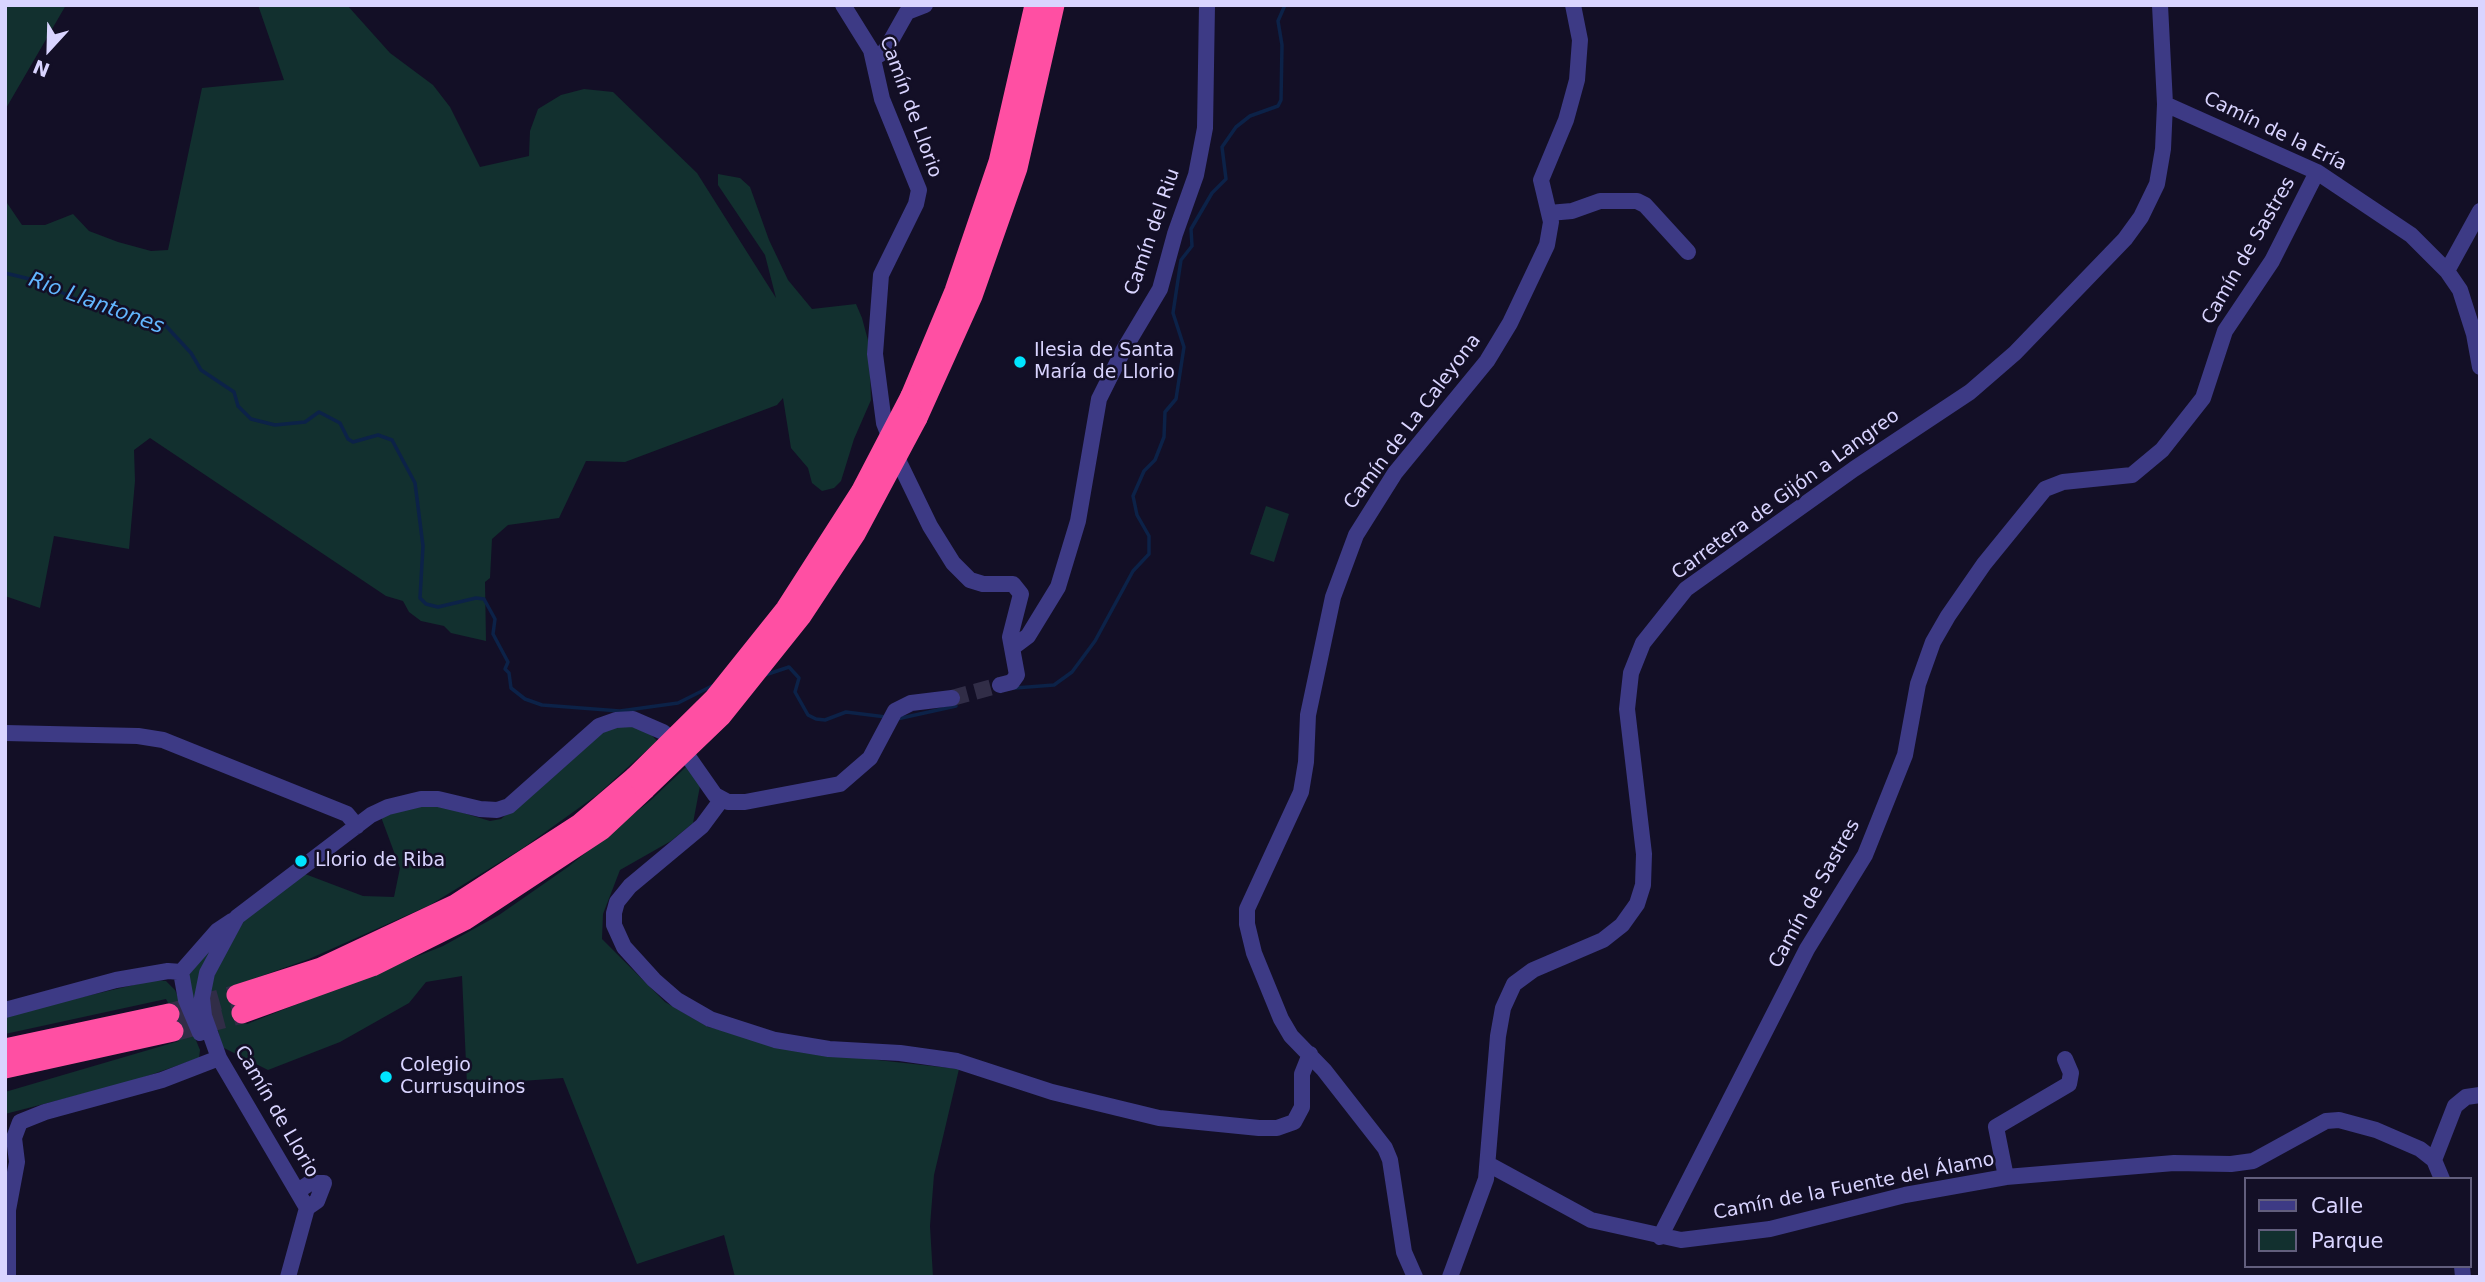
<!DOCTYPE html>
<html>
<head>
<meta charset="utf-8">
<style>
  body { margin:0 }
  #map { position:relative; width:2485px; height:1282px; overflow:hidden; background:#130f26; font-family:"DejaVu Sans",sans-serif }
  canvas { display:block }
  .frame { position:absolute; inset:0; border:7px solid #d9d4ff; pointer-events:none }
  .legend { position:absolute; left:2244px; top:1177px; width:228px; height:91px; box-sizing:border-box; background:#130f26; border:2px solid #625e7d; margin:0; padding:9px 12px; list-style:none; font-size:21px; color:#d9d4ff }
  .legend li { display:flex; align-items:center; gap:14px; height:35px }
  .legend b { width:35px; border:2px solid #625e7d }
  .north { position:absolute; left:14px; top:14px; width:70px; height:70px; -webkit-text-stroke:5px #130f26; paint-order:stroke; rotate:202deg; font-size:19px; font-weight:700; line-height:28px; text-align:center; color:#d9d4ff }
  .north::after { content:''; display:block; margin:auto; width:24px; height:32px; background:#d9d4ff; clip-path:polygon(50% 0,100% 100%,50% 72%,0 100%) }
</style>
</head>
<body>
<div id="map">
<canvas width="2485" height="1282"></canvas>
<div class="frame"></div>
<ul class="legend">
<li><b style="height:9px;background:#3d3a85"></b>Calle</li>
<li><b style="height:19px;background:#12302f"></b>Parque</li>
</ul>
<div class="north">N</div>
</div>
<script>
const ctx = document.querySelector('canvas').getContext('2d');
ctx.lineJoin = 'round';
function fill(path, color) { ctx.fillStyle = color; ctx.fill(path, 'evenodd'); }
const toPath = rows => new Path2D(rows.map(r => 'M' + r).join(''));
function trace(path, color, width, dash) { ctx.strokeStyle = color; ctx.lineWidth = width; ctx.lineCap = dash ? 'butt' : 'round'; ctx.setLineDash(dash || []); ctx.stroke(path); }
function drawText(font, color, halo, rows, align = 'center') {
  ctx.font = font + ' "DejaVu Sans",sans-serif'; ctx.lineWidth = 5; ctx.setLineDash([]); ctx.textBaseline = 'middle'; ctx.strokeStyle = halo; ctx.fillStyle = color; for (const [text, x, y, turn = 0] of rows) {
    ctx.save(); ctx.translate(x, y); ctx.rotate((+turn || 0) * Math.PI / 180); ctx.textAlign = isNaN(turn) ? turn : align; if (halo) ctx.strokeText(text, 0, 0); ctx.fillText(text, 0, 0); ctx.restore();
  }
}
fill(toPath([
  [5,5,66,5,5,110],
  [258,5,347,5,390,53,433,85,450,107,480,167,529,156,530,131,538,109,561,95,584,89,613,92,697,173,776,298,765,255,718,185,718,174,740,178,750,187,769,240,788,280,812,309,856,304,862,318,869,344,871,400,854,439,841,481,834,488,822,491,812,483,808,468,791,448,783,398,777,405,625,462,586,461,559,518,508,525,492,539,490,578,485,582,486,641,451,633,444,626,421,621,409,612,403,601,386,596,150,438,134,450,135,481,129,549,54,536,40,608,5,596,5,200,22,225,45,225,73,214,89,231,118,242,151,251,168,250,202,88,284,80],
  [1266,506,1289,514,1274,562,1250,554],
  [621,724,648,731,657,741,597,795,523,848,430,905,309,959,236,985,243,1022,247,1024,443,946,499,915,568,867,651,800,688,765,700,786,693,823,671,841,620,870,603,914,602,939,665,1002,708,1027,850,1057,959,1069,934,1175,930,1226,933,1277,735,1277,724,1235,637,1264,563,1078,467,1085,462,976,426,982,409,1003,340,1042,268,1070,222,1047,208,989,229,943,248,914,305,874,363,896,394,897,400,868,381,817,400,809,437,805,490,821,501,819,595,735],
  [224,932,198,1015,186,978],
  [155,980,166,981,175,990,200,1050,199,1058,133,1081,5,1114,5,1092,179,1041,174,1014,166,999,5,1034,5,1015]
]), '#12302f');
trace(toPath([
  [5,273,34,280,85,303,111,307,119,316,166,326,191,353,201,370,234,392,238,406,251,419,275,425,305,422,319,412,340,423,348,439,353,442,378,435,392,440,415,483,423,546,420,598,426,604,438,607,476,598,484,599,495,619,493,634,508,662,505,669,509,673,511,688,525,699,542,705,620,711,678,703,712,686],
  [765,675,789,667,799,678,795,692,808,715,816,719,825,720,846,712,886,717],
  [1015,688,1054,685,1072,672,1095,641,1133,571,1149,554,1149,536,1137,515,1133,496,1144,471,1155,460,1164,437,1165,412,1176,399,1184,347,1173,313,1181,260,1192,246,1191,229,1212,193,1226,179,1222,147,1236,127,1250,116,1278,106,1281,100,1282,45,1278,21,1285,5],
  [897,719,956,706]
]), '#0c2248', 3.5);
trace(toPath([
  [952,698,1000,685]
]), '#312d47', 16, [16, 8]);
trace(toPath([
  [169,1014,237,995],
  [173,1031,242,1013]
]), '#312d47', 21, [21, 10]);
trace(toPath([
  [843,5,871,50,882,99,919,190,916,204,881,275,875,354,884,423,900,464,930,526,953,563,970,580,983,584,1013,584,1021,594,1010,637,1017,675,1012,682,1000,685],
  [874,58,885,51,907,12,925,5],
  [2165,104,2317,172,2411,235,2447,271,2460,290,2474,334,2480,367],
  [1549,213,1572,211,1600,201,1637,201,1645,205,1688,252],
  [2447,271,2480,211],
  [1012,648,1028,636,1058,587,1078,521,1099,399,1123,351,1160,289,1175,234,1196,175,1205,128,1207,5],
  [5,733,138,736,163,740,347,814,357,826],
  [722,799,702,826,630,886,617,902,614,913,614,925,624,947,654,980,677,1000,710,1019,775,1040,829,1049,900,1053,957,1061,1052,1092,1159,1118,1259,1128,1277,1128,1294,1122,1302,1107,1302,1074,1310,1054],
  [5,1010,116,980,168,971,181,972],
  [200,1033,186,1000,181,972,217,931,232,921],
  [1488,1164,1591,1220,1681,1240,1770,1229,1905,1195,2006,1177,2174,1163,2231,1164,2253,1161,2326,1121,2339,1120,2376,1130,2420,1149,2434,1160],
  [2006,1177,1996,1127,2069,1084,2071,1073,2065,1059],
  [2442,1179,2434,1160,2455,1106,2466,1097,2480,1095],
  [298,1191,310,1183,324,1183,317,1201,307,1208],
  [1660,1237,1807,949,1865,855,1905,755,1918,684,1933,642,1948,616,1984,564,2045,489,2063,482,2132,475,2162,450,2203,398,2225,331,2272,261,2317,172],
  [2462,1266,2463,1277],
  [8,1277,8,1210,17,1162,14,1138,20,1122,45,1112,162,1080,219,1058],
  [288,1277,307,1208,219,1058,204,1016,202,998,207,973,237,917,371,815,388,807,421,799,438,799,480,809,497,810,509,806,599,726,616,720,633,719,663,732,680,745,715,795,728,802,745,802,840,784,870,758,895,711,911,703,952,698],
  [1415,1277,1404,1252,1390,1160,1385,1148,1324,1070,1291,1036,1281,1019,1254,953,1247,924,1247,909,1301,792,1306,762,1308,715,1333,597,1356,535,1395,473,1487,361,1510,323,1547,245,1551,222,1541,180,1566,120,1577,80,1580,40,1573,5],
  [1450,1277,1486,1179,1498,1036,1503,1008,1514,984,1533,970,1603,940,1622,925,1637,904,1643,885,1644,854,1627,709,1631,673,1643,643,1686,589,1854,469,1970,392,2015,353,2125,239,2141,217,2157,184,2163,149,2165,104,2160,5]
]), '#3d3a85', 16);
trace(toPath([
  [911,396,955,291,999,162,1035,5],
  [917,418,972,296,1017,168,1054,5],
  [237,995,321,968,455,905,580,824,635,777],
  [242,1013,372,966,466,919,601,830,645,789],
  [5,1049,169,1014],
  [5,1068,173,1031]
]), '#ff4fa3', 21);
trace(toPath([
  [635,777,714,699,786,609,861,492,911,396],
  [645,789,721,716,801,616,855,534,917,418]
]), '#ff4fa3', 21);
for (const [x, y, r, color] of [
  [1020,362,7,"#00e5ff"],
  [301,861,7,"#00e5ff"],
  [386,1077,7,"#00e5ff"]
]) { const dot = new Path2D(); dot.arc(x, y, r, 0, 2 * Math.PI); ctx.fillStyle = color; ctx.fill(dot); trace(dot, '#130f26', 2.5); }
drawText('19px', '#d9d4ff', '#130f26', [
  ["Camín de Llorio",910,107,70],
  ["Camín de la Ería",2275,132,26],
  ["Camín del Riu",1153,232,-71],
  ["Camín de Sastres",2249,251,-60],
  ["Camín de La Caleyona",1413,422,-53],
  ["Carretera de Gijón a Langreo",1786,495,-36],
  ["Camín de Sastres",1815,894,-61],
  ["Camín de Llorio",276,1112,60],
  ["Camín de la Fuente del Álamo",1854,1187,-11]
]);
drawText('19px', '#d9d4ff', '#130f26', [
  ["Ilesia de Santa",1034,351],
  ["María de Llorio",1034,373],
  ["Llorio de Riba",315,861],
  ["Colegio",400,1066],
  ["Currusquinos",400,1088]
], 'left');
drawText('italic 21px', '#62b6ff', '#130f26', [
  ["Rio Llantones",96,304,20]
]);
</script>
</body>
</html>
